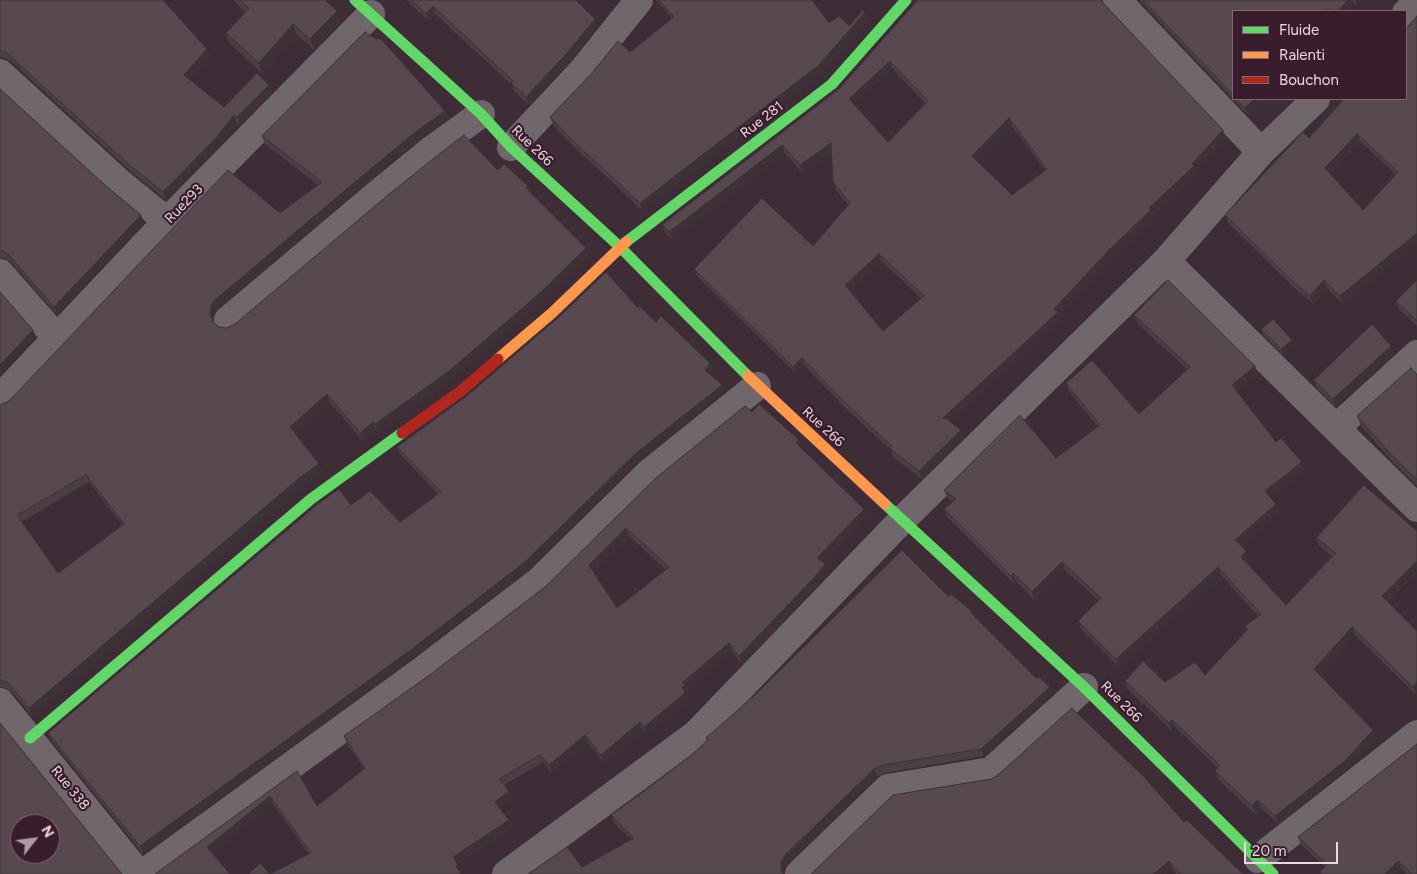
<!DOCTYPE html>
<html>
<head>
<meta charset="utf-8">
<style>
  body { margin:0 }
  #map { position:relative; width:1417px; height:874px; overflow:hidden; background:#3e2d36; font-family:Figtree,sans-serif }
  canvas { display:block }
  .legend { position:absolute; left:1232px; top:10px; width:175px; height:90px; box-sizing:border-box; background:#391d2c; border:1px solid #806774; margin:0; padding:6px 9px; list-style:none; font-size:15px; color:#ead7df }
  .legend li { display:flex; align-items:center; gap:10px; height:25px }
  .legend b { width:25px; border:1px solid #806774 }
  .north { position:absolute; left:10px; top:814px; width:50px; height:50px; box-sizing:border-box; background:#391d2c; border:1px solid #806774; border-radius:50%; rotate:60deg; font-size:14px; font-weight:700; line-height:20px; text-align:center; color:#ead7df }
  .north::after { content:''; display:block; margin:auto; width:18px; height:22px; background:#ae9ca4; clip-path:polygon(50% 0,100% 100%,50% 72%,0 100%) }
  .scale { position:absolute; left:1244px; top:842px; width:94px; height:22px; box-sizing:border-box; border:2px solid #ead7df; border-top:0; padding-left:6px; font-size:15px; line-height:18px; white-space:nowrap; color:#ead7df; -webkit-text-stroke:4px #391d2c; paint-order:stroke }
</style>
</head>
<body>
<div id="map">
<canvas width="1417" height="874"></canvas>
<ul class="legend">
<li><b style="height:6px;background:#63d668"></b>Fluide</li>
<li><b style="height:6px;background:#ff974d"></b>Ralenti</li>
<li><b style="height:6px;background:#b3261e"></b>Bouchon</li>
</ul>
<div class="north">N</div>
<div class="scale">20 m</div>
</div>
<script>
const ctx = document.querySelector('canvas').getContext('2d');
ctx.lineJoin = 'round';
const toPath = rows => new Path2D(rows.map(r => 'M' + r).join(''));
function trace(path, color, width, dash) { ctx.strokeStyle = color; ctx.lineWidth = width; ctx.lineCap = dash ? 'butt' : 'round'; ctx.setLineDash(dash || []); ctx.stroke(path); }
function fill(path, color) { ctx.fillStyle = color; ctx.fill(path, 'evenodd'); }
function drawText(font, color, halo, rows, align = 'center') {
  ctx.font = font + ' Figtree,sans-serif'; ctx.lineWidth = 4.5; ctx.setLineDash([]); ctx.textBaseline = 'middle'; ctx.strokeStyle = halo; ctx.fillStyle = color; for (const [text, x, y, turn = 0] of rows) {
    ctx.save(); ctx.translate(x, y); ctx.rotate((+turn || 0) * Math.PI / 180); ctx.textAlign = isNaN(turn) ? turn : align; if (halo) ctx.strokeText(text, 0, 0); ctx.fillText(text, 0, 0); ctx.restore();
  }
}
trace(toPath([
  [1117,0,1261,152],
  [1406,13,1417,2],
  [0,73,119,182,167,221],
  [511,147,583,70,639,0],
  [1166,261,1417,508],
  [0,273,57,338],
  [228,320,381,191,431,150,481,114],
  [0,398,167,221,371,14],
  [1336,428,1417,354],
  [0,702,139,874],
  [1258,859,1417,734],
  [142,874,424,669,538,582,649,473,757,386],
  [506,874,696,734,902,520,1166,261,1261,152,1316,99],
  [799,874,888,788,991,771,1084,687]
]), '#6f676b', 28);
trace(toPath([
  [355,0,481,114,511,147,620,247,748,376],
  [626,242,832,84,906,0],
  [885,504,1084,687,1273,874],
  [30,738,311,499,402,433]
]), '#63d668', 11);
trace(toPath([
  [498,359,552,313,626,242],
  [748,376,885,504]
]), '#ff974d', 11);
trace(toPath([
  [402,433,461,391,498,359]
]), '#b3261e', 11);
fill(toPath([
  [0,0,207,49,210,57,189,79,224,107,269,85,272,92,240,125,237,123,219,146,166,200,129,170,11,61,4,58,0,58],
  [233,0,325,0,341,22,314,50,297,35,263,74,230,44,226,33,245,12],
  [406,0,576,0,598,26,571,60,529,105,514,91,512,85,435,14,429,21],
  [656,0,812,0,829,23,849,26,868,19,821,73,642,210,574,147,553,125,550,117,672,18],
  [918,0,1102,0,1103,3,1226,138,1196,171,1197,173,1153,215,1154,218,1112,258,1059,315,1061,319,950,422,961,430,964,438,922,479,893,457,890,449,844,407,804,365,796,374,697,276,694,269,813,246,848,205,836,190,833,182,832,152,802,173,785,153,672,240,665,232,662,225,839,89],
  [892,68,925,103,888,142,854,104],
  [1012,126,1045,170,1012,195,977,161],
  [881,261,921,298,883,331,850,291],
  [1139,0,1362,0,1357,5,1354,3,1347,11,1233,11,1233,99,1263,99,1248,115],
  [1417,16,1417,243,1343,304,1327,288,1313,304,1292,286,1228,223,1225,215,1309,138],
  [1360,141,1396,175,1363,210,1330,174],
  [0,89,106,186,141,215,144,223,57,315,11,262,5,258,0,258],
  [448,119,421,138,371,179,218,308,214,314,213,321,214,323,219,327,227,328,235,324,498,170,528,186,529,191,586,248,588,256,541,301,451,379,378,432,376,430,363,441,329,401,295,433,319,464,322,472,301,487,32,716,12,692,6,688,0,687,0,405,9,401,280,213,318,185,265,144,262,136],
  [89,482,122,525,58,573,21,522],
  [1417,280,1417,326,1399,309,1396,301],
  [638,308,656,322,713,371,710,374,722,385,724,392,638,462,528,570,415,656,143,854,51,740,48,733,351,505,400,522,438,494,400,454,397,447],
  [1134,315,1255,366,1258,374,1237,391,1276,442,1302,462,1304,470,1270,497,1279,512,1241,546,1248,559,1246,562,1286,605,1332,556,1319,546,1316,538,1417,531,1417,572,1388,601,1416,695,1355,635,1319,675,1373,730,1376,738,1347,769,1278,824,1261,808,1255,814,1218,779,1215,771,1218,768,1175,727,1172,731,1128,689,1125,681,1165,682,1205,675,1247,630,1245,626,1258,616,1221,575,1119,667,1081,629,1078,621,1099,601,1065,570,1034,600,1016,581,1014,584,947,517,944,509,953,502,947,498,944,490,1056,458,1098,427,1069,391,1066,383,1139,414,1188,370,1137,323],
  [1261,330,1293,344,1282,354,1263,335],
  [1394,354,1336,407,1317,388,1314,380],
  [1417,375,1417,486,1392,461,1361,426,1357,416],
  [752,412,799,440,801,448,864,509,866,517,823,562,825,564,828,572,817,586,742,664,732,651,687,689,688,692,686,694,688,700,647,734,643,730,604,762,588,743,551,772,543,762,504,785,512,798,500,808,509,820,512,828,457,864,460,873,309,854,273,804,155,874,297,771,317,806,364,769,347,744,344,736,431,674,545,587],
  [629,536,666,570,617,608,593,571],
  [949,597,973,612,975,617,1037,679,1050,687,1052,694,984,756,885,773,877,777,788,863,784,869,582,867,631,839,614,823,611,815,635,798,689,757,707,741,706,738],
  [1417,744,1417,874,1406,874,1401,869,1396,874,1321,874,1320,872,1325,867,1301,845,1298,837],
  [1184,822,1243,874,1176,874,1172,869,811,874]
]), '#4c3e45');
fill(toPath([
  [1348,0,1353,0,1354,3,1347,11,1338,11],
  [1355,0,1362,0,1357,5],
  [433,6,435,14,429,21,426,14],
  [337,11,341,22,314,50,310,39],
  [865,12,868,19,821,73,642,210,640,203],
  [595,19,598,26,571,60,529,105,526,97],
  [293,24,297,35,263,74,259,63],
  [207,49,210,57,186,82,184,75],
  [890,61,892,68,852,106,849,99],
  [269,85,272,92,240,125,237,117],
  [1254,99,1263,99,1248,115,1245,108],
  [445,111,448,119,421,138,371,179,218,308,214,314,213,322,210,315,211,306,215,300,368,171,418,130],
  [234,115,237,123,219,146,166,200,163,192],
  [1009,118,1012,126,974,164,972,156],
  [1223,130,1226,138,1196,171,1197,173,1153,215,1154,218,1112,258,1059,315,1061,319,946,426,943,418,1054,309,1149,208,1192,164],
  [1357,134,1360,141,1328,176,1325,168],
  [831,143,834,151,802,173,800,165],
  [782,145,785,153,672,240,669,232],
  [141,215,144,223,57,315,54,307],
  [1417,233,1417,243,1343,304,1340,296],
  [586,248,588,256,541,301,451,379,378,432,375,424],
  [879,254,881,261,848,293,845,285],
  [1324,280,1327,288,1313,304,1310,296],
  [33,330,36,337,0,375,0,365],
  [1292,340,1293,344,1282,354,1281,349],
  [1391,346,1394,354,1336,407,1333,399],
  [802,358,804,365,796,374,793,367],
  [710,363,713,371,707,377,705,370],
  [1255,366,1258,374,1235,393,1232,385],
  [722,385,724,392,638,462,528,570,415,656,143,854,140,846,635,454],
  [327,394,329,401,293,435,290,427],
  [373,422,376,430,363,441,360,433],
  [961,430,964,438,922,479,919,471],
  [799,440,801,448,798,451,796,443],
  [1302,462,1304,470,1268,499,1265,491],
  [319,464,322,472,301,487,32,716,29,708,298,479],
  [1276,504,1279,512,1238,548,1235,540],
  [864,509,866,517,820,565,817,558],
  [626,528,629,536,592,572,589,565],
  [1246,551,1248,559,1244,565,1241,557],
  [1062,562,1065,570,1034,600,1032,592],
  [1416,562,1417,566,1417,572,1385,603,1382,596],
  [825,564,828,572,817,586,742,664,739,656],
  [1218,567,1221,575,1119,667,1116,659],
  [1013,573,1016,581,1014,584,1011,576],
  [1352,627,1355,635,1317,677,1314,669],
  [729,643,732,651,687,689,688,692,686,694,688,700,647,734,644,727,683,682],
  [1417,682,1417,694,1416,695,1413,687],
  [1050,687,1052,694,984,756,981,749],
  [1172,720,1175,727,1172,731,1169,723],
  [640,722,643,730,604,762,601,755],
  [1373,730,1376,738,1347,769,1278,824,1275,816],
  [585,735,588,743,551,772,549,765],
  [874,769,877,777,788,863,784,869,784,874,783,874,781,870,781,862,785,855],
  [509,791,512,798,498,809,495,802],
  [270,796,273,804,210,855,207,847],
  [1258,800,1261,808,1255,814,1252,806],
  [509,820,512,828,456,864,453,857],
  [1169,861,1172,869,1166,874,1154,874],
  [1398,861,1401,869,1396,874,1385,874],
  [458,865,461,872,459,874,456,866]
]), '#3e3238');
const building = toPath([
  [0,0,163,0,207,49,184,75,224,107,257,73,269,85,237,117,234,115,216,138,163,192,126,162,8,54,0,50,0,0],
  [240,0,325,0,337,11,310,39,293,24,259,63,226,33,249,8,240,0],
  [411,0,576,0,595,19,568,52,526,97,511,83,513,81,433,6,426,14,411,0],
  [659,0,812,0,829,23,839,16,849,26,863,10,865,12,819,65,640,203,571,139,550,117,592,73,618,41,630,52,674,17,659,0],
  [918,0,1101,0,1103,3,1223,130,1192,164,1194,166,1149,208,1151,210,1109,250,1054,309,1058,312,943,418,947,419,961,430,919,471,890,449,892,446,841,399,802,358,793,367,694,269,762,198,813,246,850,203,833,182,831,143,800,165,782,145,669,232,662,225,839,89,918,0],
  [890,61,928,101,888,142,849,99,890,61],
  [1009,118,1047,169,1012,195,972,156,1009,118],
  [879,254,924,296,883,331,845,285,879,254],
  [1143,0,1348,0,1338,11,1331,11,1328,9,1326,11,1233,11,1233,95,1143,0],
  [1417,16,1417,233,1340,296,1324,280,1310,296,1289,278,1225,215,1303,132,1309,138,1344,99,1406,99,1406,29,1417,16],
  [1357,134,1398,172,1363,210,1325,168,1357,134],
  [365,32,376,39,379,38,383,41,445,111,418,130,368,171,215,300,211,306,210,315,214,323,219,327,227,328,235,324,388,195,438,155,464,135,498,170,504,164,528,186,526,188,586,248,539,294,449,371,375,424,373,422,360,433,327,394,290,427,319,464,298,479,29,708,9,684,3,680,0,680,0,405,9,401,228,170,280,213,322,182,262,136,365,32],
  [86,475,124,524,58,573,17,515,86,475],
  [0,89,106,186,141,215,54,307,9,255,3,251,0,250,0,89],
  [1236,99,1254,99,1245,108,1236,99],
  [606,272,638,308,639,306,656,322,661,316,710,363,705,370,722,385,635,454,525,562,412,649,140,846,48,733,318,504,339,489,351,505,370,491,400,522,441,492,397,447,468,395,559,317,606,272],
  [1168,280,1255,366,1232,385,1276,442,1281,438,1302,462,1265,491,1276,504,1235,540,1246,551,1241,557,1286,605,1336,553,1316,538,1364,485,1417,531,1417,564,1416,562,1382,596,1417,631,1417,682,1413,687,1352,627,1314,669,1373,730,1345,761,1275,816,1258,800,1252,806,1215,771,1220,765,1172,720,1169,723,1125,681,1143,661,1165,682,1195,662,1205,675,1248,629,1245,626,1261,614,1218,567,1116,659,1078,621,1101,598,1062,562,1032,592,1013,573,1011,576,944,509,956,499,944,490,1020,415,1056,458,1100,425,1066,383,1092,360,1139,414,1190,367,1134,315,1168,280],
  [1417,280,1417,321,1396,301,1417,280],
  [0,292,33,330,0,365,0,292],
  [1273,319,1292,340,1281,349,1261,330,1273,319],
  [1372,324,1391,346,1333,399,1314,380,1372,324],
  [1411,368,1417,375,1417,480,1388,451,1357,416,1411,368],
  [759,404,799,440,796,443,864,509,817,558,825,564,814,578,739,656,729,643,683,682,685,685,682,687,685,693,644,727,640,722,601,755,585,735,549,765,540,755,499,779,509,791,495,802,509,820,453,857,458,865,456,866,461,874,270,874,311,853,270,796,207,847,230,874,155,874,297,771,317,806,365,768,344,736,431,674,545,587,657,477,745,406,752,412,759,404],
  [626,528,669,567,617,608,589,565,626,528],
  [902,550,949,597,951,594,973,612,971,613,1037,679,1039,677,1050,687,981,749,883,765,874,769,785,855,781,862,781,870,783,874,528,874,567,847,582,867,634,838,611,815,635,798,689,757,708,740,706,738,756,694,902,550],
  [1072,708,1145,778,1184,822,1187,820,1243,874,1180,874,1169,861,1154,874,811,874,893,795,991,779,998,775,1072,708],
  [0,723,122,874,0,874,0,723],
  [20,824,50,824,50,854,20,854,20,824],
  [1417,744,1417,874,1412,874,1398,861,1385,874,1322,874,1320,872,1327,864,1298,837,1417,744],
  [261,863,269,874,248,874,261,863]
]);
fill(building, '#584850');
trace(building, '#3e3238', 1);
drawText('14px', '#ead7df', '#391d2c', [
  ["Rue 281",762,120,-38],
  ["Rue 266",532,146,44],
  ["Rue293",184,204,-46],
  ["Rue 266",823,427,43],
  ["Rue 266",1121,702,45],
  ["Rue 338",70,788,51]
]);
</script>
</body>
</html>
